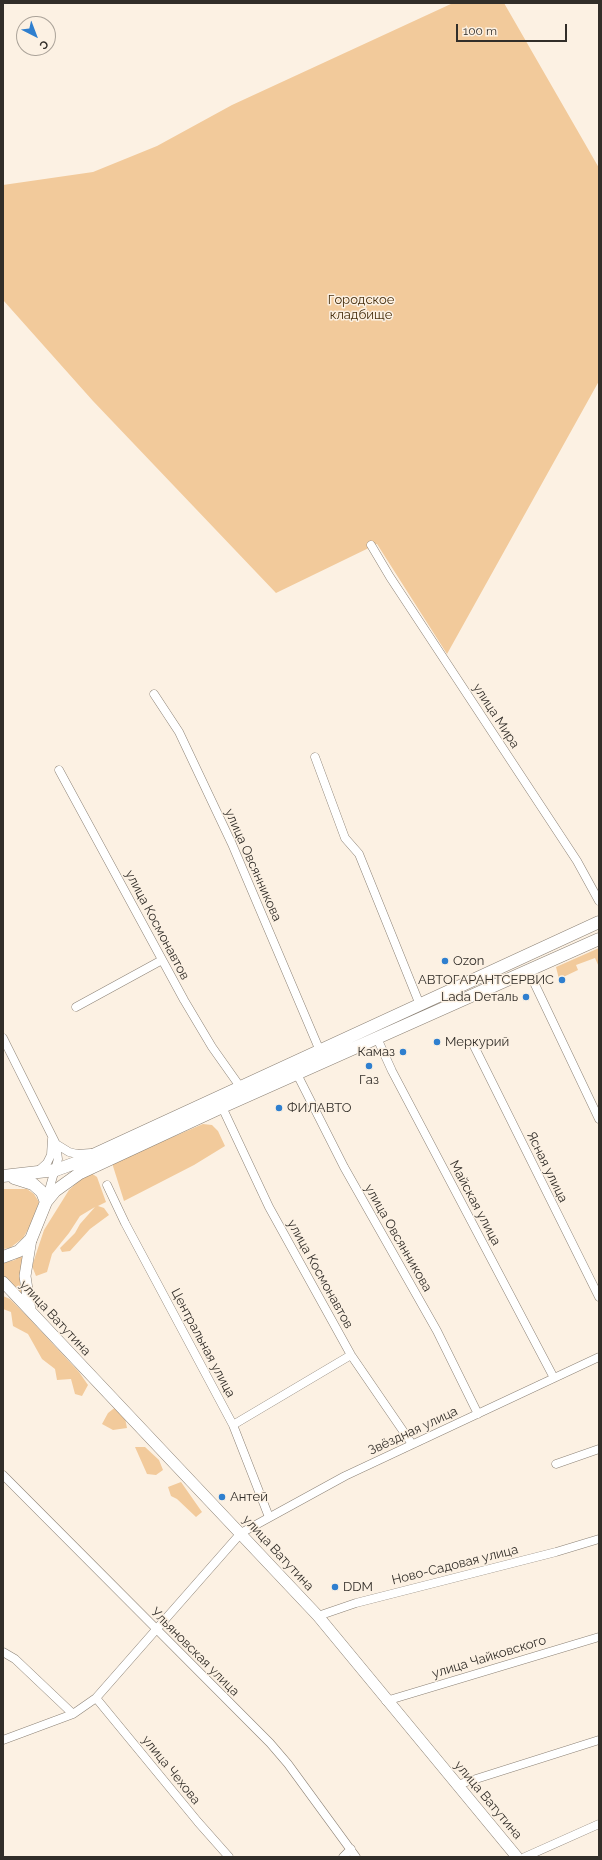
<!DOCTYPE html>
<html>
<head>
<meta charset="utf-8">
<style>
  body { margin:0 }
  #map { position:relative; width:602px; height:1860px; overflow:hidden; background:#fcf1e3; font-family:Raleway,sans-serif }
  canvas { display:block }
  .frame { position:absolute; inset:0; border:4px solid #322e29; pointer-events:none }
  .north { position:absolute; left:16px; top:16px; width:40px; height:40px; box-sizing:border-box; background:#fcf1e3; border:1px solid #aba399; border-radius:50%; rotate:138deg; font-size:11px; font-weight:700; line-height:16px; text-align:center; color:#322e29 }
  .north::after { content:''; display:block; margin:auto; width:14px; height:18px; background:#2f7fcf; clip-path:polygon(50% 0,100% 100%,50% 72%,0 100%) }
  .scale { position:absolute; left:456px; top:24px; width:111px; height:18px; box-sizing:border-box; border:2px solid #322e29; border-top:0; padding-left:5px; font-size:12px; line-height:14px; white-space:nowrap; color:#322e29; -webkit-text-stroke:3px #fcf1e3; paint-order:stroke }
</style>
</head>
<body>
<div id="map">
<canvas width="602" height="1860"></canvas>
<div class="frame"></div>
<div class="north">С</div>
<div class="scale">100 m</div>
</div>
<script>
const ctx = document.querySelector('canvas').getContext('2d');
ctx.lineJoin = 'round';
function fill(path, color) { ctx.fillStyle = color; ctx.fill(path, 'evenodd'); }
const toPath = rows => new Path2D(rows.map(r => 'M' + r).join(''));
function trace(path, color, width, dash) { ctx.strokeStyle = color; ctx.lineWidth = width; ctx.lineCap = dash ? 'butt' : 'round'; ctx.setLineDash(dash || []); ctx.stroke(path); }
function drawText(font, color, halo, rows, align = 'center') {
  ctx.font = font + ' Raleway,sans-serif'; ctx.lineWidth = 3; ctx.setLineDash([]); ctx.textBaseline = 'middle'; ctx.strokeStyle = halo; ctx.fillStyle = color; for (const [text, x, y, turn = 0] of rows) {
    ctx.save(); ctx.translate(x, y); ctx.rotate((+turn || 0) * Math.PI / 180); ctx.textAlign = isNaN(turn) ? turn : align; if (halo) ctx.strokeText(text, 0, 0); ctx.fillText(text, 0, 0); ctx.restore();
  }
}
fill(toPath([
  [453,3,504,3,599,168,599,381,447,654,377,544,276,593,93,401,3,300,3,185,93,172,157,146,232,105],
  [599,948,599,967,595,958,576,965,578,970,559,979,556,967],
  [203,1124,212,1125,218,1131,225,1146,194,1165,124,1201,112,1163],
  [91,1173,97,1177,106,1202,98,1206,104,1208,109,1215,90,1229,70,1251,62,1252,60,1248,75,1233,80,1224,95,1207,80,1216,69,1233,52,1254,47,1272,36,1276,32,1266,44,1230,69,1190,82,1178],
  [3,1189,27,1189,34,1194,39,1202,29,1228,23,1238,10,1248,3,1249],
  [25,1251,21,1279,22,1298,3,1277,3,1263,15,1260],
  [3,1296,10,1299,26,1315,79,1372,88,1385,82,1396,75,1394,71,1379,57,1380,55,1369,42,1359,28,1334,13,1326,11,1312,3,1309],
  [117,1406,124,1413,127,1428,113,1430,102,1424,108,1413],
  [135,1447,145,1447,159,1460,163,1470,156,1475,147,1474],
  [181,1482,202,1512,196,1517,177,1499,171,1496,168,1487]
]), '#f2ca9b');
const street = toPath([
  [371,545,390,577,577,861,599,901],
  [154,694,179,732,232,844,320,1051],
  [315,757,345,838,359,854,420,1005],
  [59,770,184,1000,212,1047,241,1088],
  [529,972,599,1119],
  [76,1007,162,960],
  [3,1038,56,1144,58,1159,47,1197],
  [377,1038,392,1071,554,1378],
  [474,1046,599,1297],
  [297,1074,344,1167,437,1331,478,1414],
  [222,1107,269,1207,351,1355,412,1444],
  [56,1144,69,1152,77,1154,91,1153],
  [37,1172,47,1163,51,1155,52,1139],
  [107,1185,125,1223,233,1425,269,1517],
  [233,1425,351,1355],
  [556,1464,599,1449],
  [3,1475,270,1743,288,1764,356,1857],
  [318,1616,356,1603,556,1552,599,1539],
  [3,1652,15,1659,73,1714],
  [96,1698,198,1822,229,1857],
  [386,1701,599,1637],
  [3,1740,73,1714,96,1698,241,1533,345,1476,599,1357],
  [457,1785,599,1740],
  [343,1857,351,1849],
  [525,1857,599,1824]
]);
const secondary = toPath([
  [3,1282,318,1616,517,1857],
  [30,1310,25,1276,31,1239]
]);
const primary = toPath([
  [3,1176,56,1170,78,1162,599,922],
  [14,1178,33,1184,42,1192,46,1202],
  [3,1257,19,1251,31,1239,46,1202,55,1191,80,1173,222,1107,599,939]
]);
trace(street, '#8c8276', 9);
trace(secondary, '#8c8276', 12);
trace(primary, '#8c8276', 13);
trace(street, '#fff', 8);
trace(secondary, '#fff', 11);
trace(primary, '#fff', 12);
for (const [x, y, r, color] of [
  [445,961,4,"#2f7fcf"],
  [562,980,4,"#2f7fcf"],
  [526,997,4,"#2f7fcf"],
  [437,1042,4,"#2f7fcf"],
  [403,1052,4,"#2f7fcf"],
  [369,1066,4,"#2f7fcf"],
  [279,1108,4,"#2f7fcf"],
  [222,1497,4,"#2f7fcf"],
  [335,1587,4,"#2f7fcf"]
]) { const dot = new Path2D(); dot.arc(x, y, r, 0, 2 * Math.PI); ctx.fillStyle = color; ctx.fill(dot); trace(dot, '#fcf1e3', 1.5); }
drawText('13px', '#48300f', '#fcf1e3', [
  ["Городское",361,300],
  ["кладбище",361,315]
]);
drawText('13px', '#322e29', '#fcf1e3', [
  ["улица Мира",496,716,57],
  ["улица Овсянникова",253,865,66],
  ["улица Космонавтов",157,925,62],
  ["Ясная улица",547,1167,64],
  ["Майская улица",475,1203,62],
  ["улица Овсянникова",398,1238,60],
  ["улица Космонавтов",320,1274,61],
  ["улица Ватутина",55,1318,47],
  ["Центральная улица",203,1343,62],
  ["Звёздная улица",413,1431,-25],
  ["улица Ватутина",278,1553,47],
  ["Ново-Садовая улица",455,1565,-14],
  ["Ульяновская улица",195,1652,45],
  ["улица Чайковского",489,1657,-17],
  ["улица Чехова",171,1770,51],
  ["улица Ватутина",488,1800,50]
]);
drawText('13px', '#322e29', '#fcf1e3', [
  ["Ozon",453,961],
  ["АВТОГАРАНТСЕРВИС",554,980,"right"],
  ["Lada Dеталь",518,997,"right"],
  ["Меркурий",445,1042],
  ["Камаз",395,1052,"right"],
  ["Газ",369,1080,"center"],
  ["ФИЛАВТО",287,1108],
  ["Антей",230,1497],
  ["DDM",343,1587]
], 'left');
</script>
</body>
</html>
